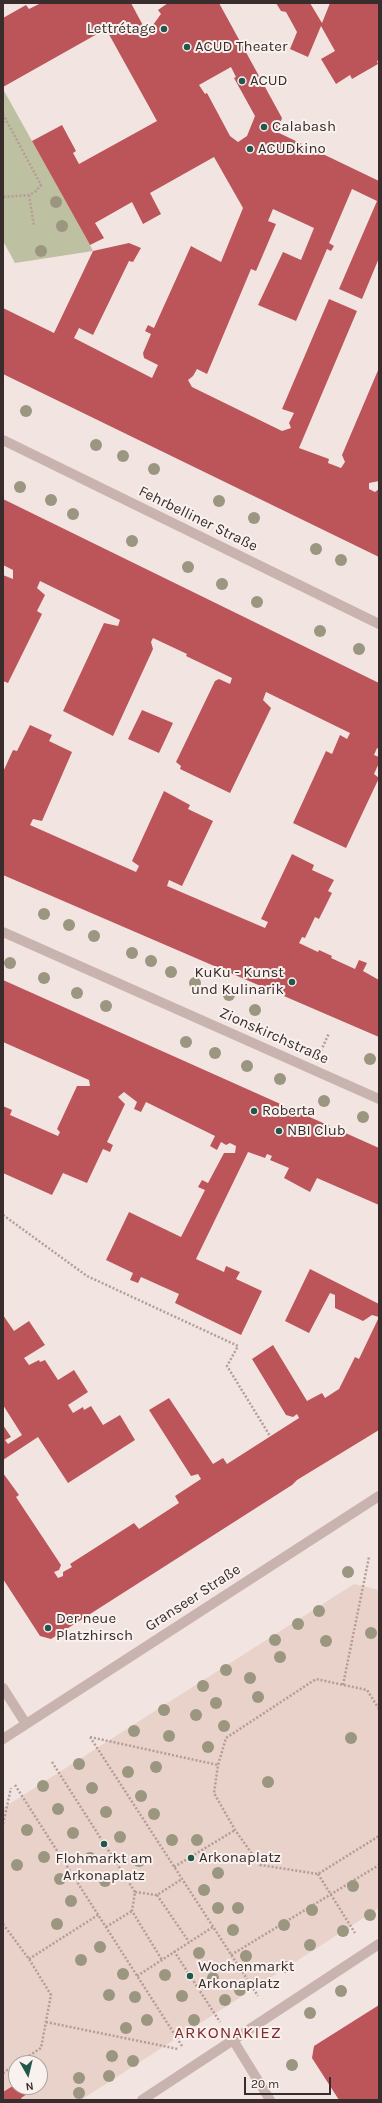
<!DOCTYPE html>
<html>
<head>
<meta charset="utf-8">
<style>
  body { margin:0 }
  #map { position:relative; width:382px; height:2103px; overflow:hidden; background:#f2e5e1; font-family:Karla,sans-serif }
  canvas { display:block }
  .frame { position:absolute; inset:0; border:4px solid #382c2c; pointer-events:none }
  .north { position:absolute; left:8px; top:2055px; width:40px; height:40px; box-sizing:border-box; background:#f9f1ee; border:1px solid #aca2a0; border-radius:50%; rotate:172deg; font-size:11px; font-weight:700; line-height:16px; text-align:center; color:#382c2c }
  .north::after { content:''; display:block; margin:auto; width:14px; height:18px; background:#24574c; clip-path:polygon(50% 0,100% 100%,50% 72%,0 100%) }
  .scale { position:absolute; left:244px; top:2077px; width:87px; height:18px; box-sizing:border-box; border:2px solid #382c2c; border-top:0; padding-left:5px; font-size:12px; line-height:14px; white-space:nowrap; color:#382c2c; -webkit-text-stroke:3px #f9f1ee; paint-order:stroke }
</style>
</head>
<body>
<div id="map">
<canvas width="382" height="2103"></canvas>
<div class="frame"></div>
<div class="north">N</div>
<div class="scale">20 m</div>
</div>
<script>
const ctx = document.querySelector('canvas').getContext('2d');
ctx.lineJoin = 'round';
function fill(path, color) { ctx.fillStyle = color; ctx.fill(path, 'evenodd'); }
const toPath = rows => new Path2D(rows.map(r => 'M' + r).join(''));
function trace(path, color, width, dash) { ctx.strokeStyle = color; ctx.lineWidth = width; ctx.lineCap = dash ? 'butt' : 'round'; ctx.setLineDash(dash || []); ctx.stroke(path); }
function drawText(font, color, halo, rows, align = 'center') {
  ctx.font = font + ' Karla,sans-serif'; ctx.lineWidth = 4; ctx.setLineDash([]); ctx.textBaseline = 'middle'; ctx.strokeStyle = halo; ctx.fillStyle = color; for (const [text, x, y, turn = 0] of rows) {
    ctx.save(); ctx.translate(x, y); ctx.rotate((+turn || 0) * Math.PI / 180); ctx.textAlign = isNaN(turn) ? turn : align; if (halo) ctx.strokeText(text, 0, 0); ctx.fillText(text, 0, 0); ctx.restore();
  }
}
fill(toPath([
  [3,89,90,245,93,251,15,263,3,241]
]), '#bec0a2');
fill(toPath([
  [354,1584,379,1590,379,1908,81,2100,3,2100,3,1808],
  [16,2063,40,2063,40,2087,16,2087]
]), '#e8d2ca');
fill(toPath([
  [41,3,131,3,147,33,161,14,158,10,168,3,219,3,282,118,277,132,379,181,379,258,362,299,339,289,377,201,352,189,329,243,334,246,331,251,327,249,296,321,258,305,283,252,301,260,314,228,273,209,268,221,276,224,256,271,251,269,207,374,197,369,193,376,188,380,192,387,282,431,291,428,289,423,294,413,282,409,329,299,357,311,299,448,329,459,328,463,341,468,345,462,342,455,379,368,379,481,369,483,369,489,375,492,379,489,379,557,3,374,3,308,54,333,93,251,129,243,141,248,133,262,129,261,93,335,79,328,74,338,152,378,158,365,144,358,143,353,151,334,145,331,148,325,154,328,191,246,221,262,243,208,214,157,150,193,161,214,143,224,132,202,95,223,104,238,90,245,32,141,62,125,76,151,73,153,79,164,157,121,106,29,3,87,3,18,26,5,29,9],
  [231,67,236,77,234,78,255,116,247,136,238,142,230,136,207,93,205,94,199,85],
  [276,3,310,3,322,23,330,3,379,3,379,60,377,61,378,64,352,79,350,75,336,84,321,59,335,51,321,26,308,57,290,49,297,32,286,12,281,11],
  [3,499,379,683,379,749,377,748,374,755,379,757,379,763,374,774,379,778,346,848,293,823,326,751,332,754,340,735,347,739,350,733,266,692,263,700,271,708,230,793,180,769,181,766,176,762,215,681,219,679,230,684,232,678,186,656,187,654,153,638,151,642,153,649,113,736,63,711,104,623,118,626,120,620,40,581,37,588,45,595,37,611,42,614,8,683,3,681,3,575,13,579,13,570,3,565],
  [142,710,173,723,159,753,128,739],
  [30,725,52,735,49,741,72,752,42,821,33,819,30,825,136,872,139,866,132,861,164,791,190,805,188,809,213,821,182,886,169,880,167,886,265,928,268,922,261,919,292,854,314,865,312,870,334,880,328,891,332,893,319,919,315,917,305,938,302,937,299,943,318,952,319,950,332,956,331,958,355,969,359,960,367,963,363,971,379,980,379,1037,3,875,3,772,13,750,17,751],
  [3,980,379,1148,379,1205,317,1178,310,1192,284,1178,289,1168,270,1160,272,1156,267,1154,265,1158,248,1152,196,1259,224,1272,226,1266,240,1272,236,1279,262,1291,241,1335,175,1303,179,1294,141,1277,138,1283,130,1280,133,1273,106,1260,129,1212,181,1237,205,1190,198,1187,202,1180,208,1183,224,1153,235,1153,236,1146,230,1143,226,1145,221,1142,217,1150,210,1146,215,1136,146,1102,141,1112,134,1109,137,1102,124,1092,118,1097,125,1104,107,1142,113,1145,110,1152,103,1149,87,1183,63,1173,52,1195,3,1173,3,1106,12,1110,10,1115,58,1136,60,1132,57,1129,77,1086,90,1086,89,1080,3,1042],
  [310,1269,379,1304,379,1430,297,1480,292,1485,51,1639,40,1636,3,1579,3,1473,19,1495,16,1497,61,1565,59,1570,54,1572,58,1578,63,1576,63,1572,72,1567,70,1564,134,1523,139,1529,179,1503,175,1496,201,1479,198,1474,191,1476,149,1410,169,1398,213,1464,223,1458,227,1464,299,1418,297,1414,293,1417,286,1415,252,1359,273,1345,307,1401,322,1393,325,1398,339,1389,355,1357,359,1359,379,1317,372,1315,363,1321,335,1308,335,1295,330,1293,309,1333,285,1321],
  [3,1315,14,1331,29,1321,45,1345,24,1358,29,1365,39,1360,40,1362,45,1360,58,1380,74,1370,88,1392,68,1405,73,1413,83,1407,84,1410,91,1406,103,1425,120,1415,135,1440,68,1483,38,1437,3,1460,3,1425,11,1437,5,1440,8,1444,22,1435,3,1405],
  [379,2005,379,2100,339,2100,312,2058,314,2046],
  [16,2084,16,2087,22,2087,27,2094,21,2098,22,2100,3,2100,3,2092]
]), '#bc5559');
trace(toPath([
  [3,114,41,185,35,192,29,195,3,197],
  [3,123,5,118],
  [29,195,34,226],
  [321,1051,329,1033],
  [3,1215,87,1276,238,1346,227,1366,270,1436],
  [343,1685,369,1557],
  [379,1709,367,1690,316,1679,226,1738,218,1765,214,1793,235,1830,260,1865,318,1874,379,1836],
  [90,1737,258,1996],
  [90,1737,218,1765],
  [52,1762,135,1892,132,1911,162,1960],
  [15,1785,182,2046],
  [3,1824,11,1788],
  [174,1867,235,1830],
  [318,1874,355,1933],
  [135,1892,157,1895,182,1879],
  [157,1895,189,1942],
  [3,1924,29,1959,51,1995,41,2048,18,2063],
  [106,1927,132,1911],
  [174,1951,220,2022],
  [231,1955,379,1865],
  [29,1959,98,1915],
  [137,1976,213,1927],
  [46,2022,178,2049],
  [3,2073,16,2064]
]), '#b59c98', 2.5, [2, 2]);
trace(toPath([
  [3,440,379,624],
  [3,932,379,1099],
  [3,1688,26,1724],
  [3,1739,379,1496],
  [233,2040,270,2100],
  [142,2100,379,1944]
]), '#c9b3ae', 10);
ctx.fillStyle = '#9a9680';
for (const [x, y] of [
  [56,202],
  [62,226],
  [41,251],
  [26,411],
  [96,445],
  [123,456],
  [154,469],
  [20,487],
  [51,500],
  [219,501],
  [73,514],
  [254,518],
  [132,541],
  [316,549],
  [341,560],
  [188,567],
  [222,584],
  [257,602],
  [320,631],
  [359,649],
  [44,914],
  [69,925],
  [94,936],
  [132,953],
  [151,961],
  [10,963],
  [171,972],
  [44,978],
  [195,983],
  [77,993],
  [229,995],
  [106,1006],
  [255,1010],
  [186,1042],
  [215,1053],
  [370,1059],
  [247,1066],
  [280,1079],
  [324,1101],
  [363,1117],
  [348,1572],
  [319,1611],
  [298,1624],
  [371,1633],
  [275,1640],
  [326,1641],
  [280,1657],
  [226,1670],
  [250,1678],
  [203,1686],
  [258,1697],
  [216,1703],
  [164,1710],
  [196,1715],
  [224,1726],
  [134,1731],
  [169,1736],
  [351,1738],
  [208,1747],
  [79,1764],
  [156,1767],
  [128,1772],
  [268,1782],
  [43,1786],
  [92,1788],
  [141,1796],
  [58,1809],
  [106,1812],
  [154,1814],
  [27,1830],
  [73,1833],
  [120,1837],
  [172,1840],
  [197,1840],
  [44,1857],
  [90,1858],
  [139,1861],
  [17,1865],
  [218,1873],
  [60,1879],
  [105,1881],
  [353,1886],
  [204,1890],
  [71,1901],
  [218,1908],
  [238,1908],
  [312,1910],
  [370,1915],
  [57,1924],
  [284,1925],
  [233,1930],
  [343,1931],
  [310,1945],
  [100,1947],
  [199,1953],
  [246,1956],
  [81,1960],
  [285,1967],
  [123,1974],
  [165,1975],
  [213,1978],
  [240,1990],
  [341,1991],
  [109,1995],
  [182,1996],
  [135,1997],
  [225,2000],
  [310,2013],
  [147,2020],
  [194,2020],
  [126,2028],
  [112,2056],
  [133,2061],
  [292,2065],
  [109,2076],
  [79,2078],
  [79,2093]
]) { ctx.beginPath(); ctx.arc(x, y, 6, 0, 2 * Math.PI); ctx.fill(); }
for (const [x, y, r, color] of [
  [164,29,4,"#24574c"],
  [187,47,4,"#24574c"],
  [242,81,4,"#24574c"],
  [264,127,4,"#24574c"],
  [250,149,4,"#24574c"],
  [292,982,4,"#24574c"],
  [254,1111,4,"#24574c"],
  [279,1131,4,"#24574c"],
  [48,1628,4,"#24574c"],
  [104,1844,4,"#24574c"],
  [191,1858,4,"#24574c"],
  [190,1976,4,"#24574c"]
]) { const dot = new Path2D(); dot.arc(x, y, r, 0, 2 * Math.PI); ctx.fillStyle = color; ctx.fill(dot); trace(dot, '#f9f1ee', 1.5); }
drawText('15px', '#382c2c', '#f9f1ee', [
  ["Lettrétage",156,29,"right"],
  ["ACUD Theater",195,47],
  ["ACUD",250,81],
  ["Calabash",272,127],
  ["ACUDkino",258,149],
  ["KuKu - Kunst",284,973,"right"],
  ["und Kulinarik",284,990,"right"],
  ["Roberta",262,1111],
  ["NBI Club",287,1131],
  ["Der neue",56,1619],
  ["Platzhirsch",56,1636],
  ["Arkonaplatz",199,1858],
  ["Flohmarkt am",104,1859,"center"],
  ["Arkonaplatz",104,1876,"center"],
  ["Wochenmarkt",198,1967],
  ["Arkonaplatz",198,1984]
], 'left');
drawText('15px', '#382c2c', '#f9f1ee', [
  ["Fehrbelliner Straße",198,519,26],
  ["Zionskirchstraße",274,1036,24],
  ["Granseer Straße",193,1598,-33]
]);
ctx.letterSpacing = '1px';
drawText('17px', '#812b2f', '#f9f1ee', [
  ["ARKONAKIEZ",228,2033]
]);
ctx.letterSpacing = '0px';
</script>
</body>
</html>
